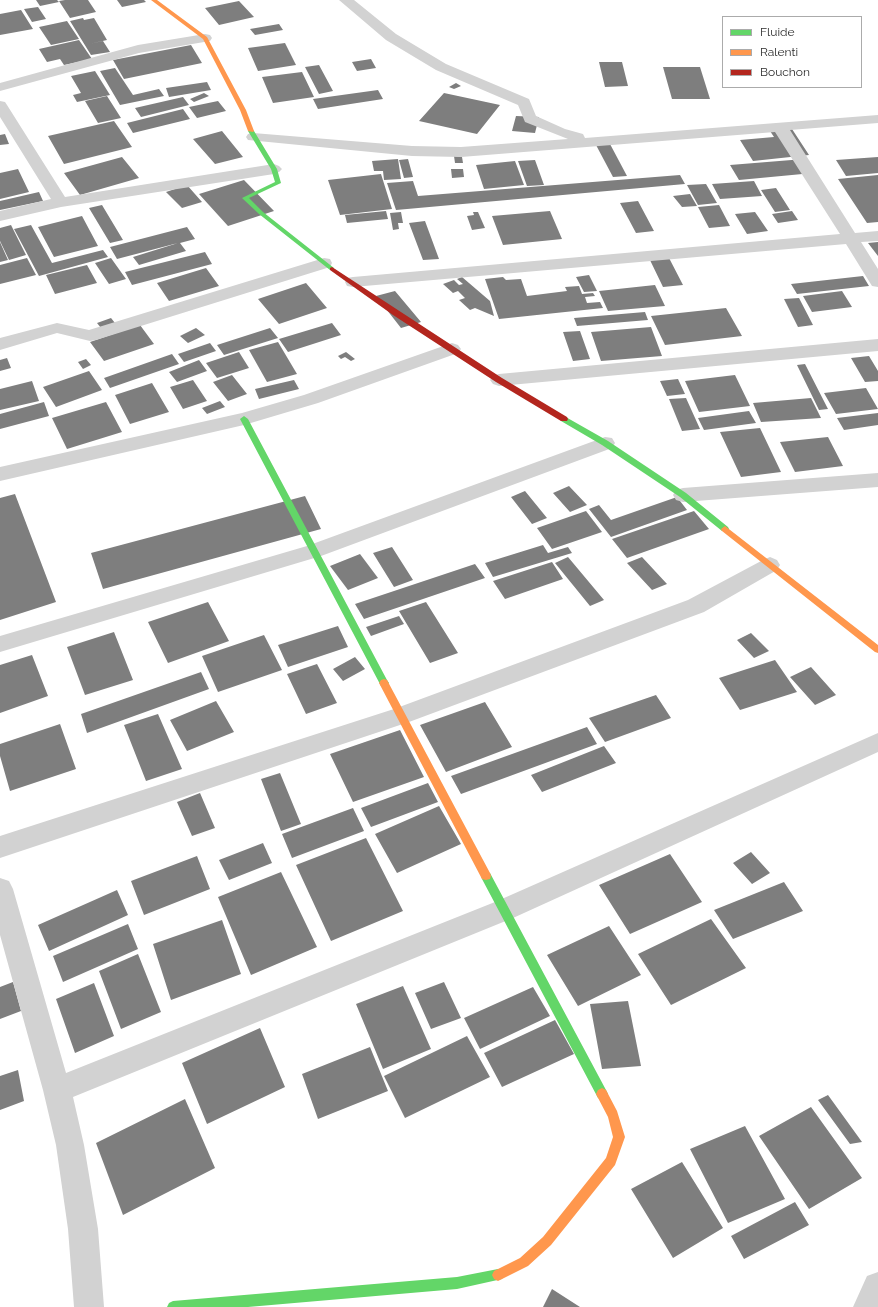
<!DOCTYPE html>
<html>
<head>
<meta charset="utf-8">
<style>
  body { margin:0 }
  #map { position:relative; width:878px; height:1307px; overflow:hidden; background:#fff; font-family:Raleway,sans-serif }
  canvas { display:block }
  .legend { position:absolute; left:722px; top:16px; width:140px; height:72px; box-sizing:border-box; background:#fff; border:1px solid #ababab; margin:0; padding:5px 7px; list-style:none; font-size:12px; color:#2d2d2d }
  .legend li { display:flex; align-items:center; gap:8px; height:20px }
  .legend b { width:20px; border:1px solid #ababab }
</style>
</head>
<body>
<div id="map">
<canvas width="878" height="1307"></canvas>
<ul class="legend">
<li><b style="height:5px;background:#63d668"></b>Fluide</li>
<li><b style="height:5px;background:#ff974d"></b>Ralenti</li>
<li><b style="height:5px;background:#b3261e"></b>Bouchon</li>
</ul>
</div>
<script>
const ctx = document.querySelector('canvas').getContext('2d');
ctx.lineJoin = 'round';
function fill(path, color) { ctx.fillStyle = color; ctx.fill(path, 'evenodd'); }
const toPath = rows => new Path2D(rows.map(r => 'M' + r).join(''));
fill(toPath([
  [36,0,57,0,59,2,40,6],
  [65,0,88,0,96,12,70,18,59,1],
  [117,0,144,0,146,2,122,7],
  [239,1,254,17,219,25,205,8],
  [38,7,46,19,32,22,24,9],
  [21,10,33,29,0,35,0,14],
  [83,18,84,20,94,18,107,40,89,44,103,41,110,52,91,55,70,21],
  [67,21,79,39,51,45,39,27],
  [279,24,283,30,255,35,250,29],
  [79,40,92,59,64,65,60,59,47,62,39,49],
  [285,43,296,65,258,71,248,48],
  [191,45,202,63,124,79,113,60],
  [371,59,376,68,357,71,352,62],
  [599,62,622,62,628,86,605,87],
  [319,65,333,91,319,94,305,67],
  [663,67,700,67,710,99,672,99],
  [115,68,133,95,159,89,164,96,120,105,100,71],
  [95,71,110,95,77,102,73,95,81,93,71,76],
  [302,72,314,97,273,103,262,77],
  [207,82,211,90,169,97,166,88],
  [456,83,461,86,454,89,449,87],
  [378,90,383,99,318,109,313,99],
  [204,93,209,96,194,102,190,99],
  [444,93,500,105,477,134,419,121],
  [107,96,121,118,98,123,85,101],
  [183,97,189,105,141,117,135,108],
  [218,101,226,111,197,118,189,107],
  [183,109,190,119,133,133,127,123],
  [516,116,539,117,535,133,512,131],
  [114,121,132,147,64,164,48,136],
  [792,129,809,155,753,161,740,140,774,137,770,131],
  [222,131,243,157,215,164,193,139],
  [5,134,9,144,0,145,0,135],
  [610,144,627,176,613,177,596,145],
  [454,156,462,157,463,163,455,163],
  [122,157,139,178,80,195,64,173],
  [878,157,878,173,846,176,836,160],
  [398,159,401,179,384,180,383,171,374,171,372,161],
  [408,159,413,177,404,178,399,160],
  [804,159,813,173,739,180,730,165],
  [535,160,544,185,527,186,518,161],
  [515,161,524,185,484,189,476,165],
  [18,169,29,192,0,199,0,173],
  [451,169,463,169,464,177,452,178],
  [381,174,392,209,340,215,328,180],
  [680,175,685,184,396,210,387,183,413,181,418,196],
  [878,175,878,222,867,223,838,179],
  [244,180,274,211,228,226,199,194],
  [754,181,762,196,720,199,712,184],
  [706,184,717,203,698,205,687,185],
  [187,185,202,202,182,208,166,192],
  [776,188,790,210,775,212,761,190],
  [39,192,43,201,0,210,0,201],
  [690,194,697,206,682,207,673,196],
  [638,201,654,231,636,233,620,203],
  [102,205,123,240,110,243,89,208],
  [719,205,730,226,709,228,698,207],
  [386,211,388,219,347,223,345,215],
  [550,211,562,239,503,245,492,216],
  [792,211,798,220,778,223,772,214],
  [401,212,403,223,398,223,399,229,393,230,390,213],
  [473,212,478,212,485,228,472,230,467,216,474,215],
  [755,212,768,231,747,234,735,214],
  [82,216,98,246,54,257,38,227],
  [425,221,439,259,423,260,409,223],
  [11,225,26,255,9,260,0,241,0,228],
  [31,225,52,263,103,250,108,257,39,276,14,229],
  [187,227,195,239,180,243,186,251,139,265,133,257,178,243,117,259,110,247],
  [0,242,8,260,0,262],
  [878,242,878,256,868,243],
  [205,252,212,264,132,285,125,272],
  [668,256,683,285,663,287,649,258],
  [27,258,36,275,0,284,0,265],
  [111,258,126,279,109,284,95,263],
  [87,265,97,283,55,294,46,275],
  [206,268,219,286,169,301,157,283],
  [589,275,597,291,584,292,576,277],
  [863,276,869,286,797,294,791,284],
  [462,277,490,301,494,316,475,308,470,310,459,300,465,298,458,291,453,293,443,284,454,280,459,285,463,284,457,279],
  [503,277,506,280,521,279,527,296,567,291,565,287,579,286,582,294,593,293,595,296,585,297,587,303,600,302,603,308,499,319,485,279],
  [306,283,327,308,279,324,258,299],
  [655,285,665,306,608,311,599,291],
  [395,291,421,322,401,328,376,296],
  [842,291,852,307,812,312,803,296],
  [799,298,813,325,798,327,784,299],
  [726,308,742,336,665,345,651,316],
  [645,312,648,320,577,326,574,318],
  [111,318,115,323,101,328,97,323],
  [332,323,341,335,288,352,279,339],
  [140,325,154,344,104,361,90,342],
  [651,327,662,356,601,361,591,332],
  [196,328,205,335,188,343,180,336],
  [270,328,278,338,224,355,217,345],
  [580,331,590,359,573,361,563,332],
  [278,342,297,374,267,382,249,350],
  [210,343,216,351,184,362,178,354],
  [239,352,249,368,217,378,206,363],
  [346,352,355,359,351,361,345,357,341,359,338,356],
  [172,354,179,364,110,388,104,378],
  [869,356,878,371,878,381,865,382,851,358],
  [7,358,11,368,0,371,0,360],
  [86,359,91,365,83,369,78,362],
  [199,360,207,371,177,382,169,372],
  [805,364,828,409,819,410,797,365],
  [89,371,102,390,56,407,43,387],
  [232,375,247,394,228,401,213,382],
  [735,375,750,406,699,412,685,381],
  [678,379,685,394,667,396,660,381],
  [193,380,207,401,183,409,170,387],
  [294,380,299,389,259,399,255,389],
  [32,381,39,401,0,410,0,389],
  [152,383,169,412,130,424,115,395],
  [866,388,878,409,836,414,824,393],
  [686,398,700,429,682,431,669,399],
  [811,398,821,418,761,422,753,403],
  [220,401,225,407,207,414,202,408],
  [44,402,49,416,0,429,0,414],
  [106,402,122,432,67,449,52,418],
  [749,411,756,423,704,430,698,418],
  [878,413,878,425,844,430,837,418],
  [760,428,781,472,741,477,720,432],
  [828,437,843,466,795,472,780,442],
  [569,486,587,505,570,512,553,493],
  [525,491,547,518,532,524,511,497],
  [15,494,56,602,0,620,0,498],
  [305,496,321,529,103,589,91,553],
  [677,497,687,510,611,537,589,509,599,505,611,520],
  [586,511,602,532,552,549,537,528],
  [694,511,709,529,627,558,612,539],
  [543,545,548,553,568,547,572,553,493,577,485,563],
  [392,547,413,580,394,587,373,553],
  [360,554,378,578,348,590,330,566],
  [568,557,604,600,590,606,555,563],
  [642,557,667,584,652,590,627,563],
  [552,562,563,579,505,599,493,581],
  [475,564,485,578,364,619,355,604],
  [208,602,229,641,168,663,148,622],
  [426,602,458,653,430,663,399,611],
  [399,616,404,624,371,636,366,627],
  [338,626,348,647,288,667,278,645],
  [114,632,133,680,85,695,67,647],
  [751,633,769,651,754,658,737,640],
  [264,635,282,670,218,692,202,656],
  [32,655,48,696,0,713,0,665],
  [355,657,365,669,343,681,333,669],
  [775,660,797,692,740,710,719,678],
  [317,664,337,703,306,714,287,674],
  [811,667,836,695,815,705,790,677],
  [201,672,209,689,87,733,81,714],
  [656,695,671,718,605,742,589,718],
  [216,701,234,732,187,751,170,720],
  [485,702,512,747,446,772,420,725],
  [158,714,182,769,146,781,124,725],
  [60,724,76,769,10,791,0,756,0,744],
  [587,727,597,744,461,794,451,776],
  [400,730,424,777,353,802,330,754],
  [604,746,616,763,542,792,531,775],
  [280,773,301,824,281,831,261,779],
  [428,783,438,802,371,827,361,808],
  [200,793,215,828,192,836,177,802],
  [439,806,461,844,397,873,375,834],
  [353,808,364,831,292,858,282,834],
  [366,838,403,911,331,941,296,865],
  [263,843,272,863,229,880,219,860],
  [751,852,770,873,752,884,733,863],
  [670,854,702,902,630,934,599,885],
  [197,856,210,889,144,915,131,881],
  [281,872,317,947,251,975,218,897],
  [784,882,803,911,733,939,714,910],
  [117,890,128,915,49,951,38,925],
  [711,919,746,968,671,1005,638,954],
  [222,920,241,974,171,1000,153,944],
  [128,924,138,949,63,982,53,956],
  [609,926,641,975,578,1006,547,955],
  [138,954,161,1012,121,1029,99,971],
  [13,982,21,1011,0,1019,0,987],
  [444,982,461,1018,431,1029,415,993],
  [94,983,114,1036,75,1053,56,999],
  [403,986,431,1049,383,1069,356,1004],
  [533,987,550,1016,480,1049,464,1018],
  [628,1001,641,1066,602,1069,590,1004],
  [555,1020,574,1054,502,1087,484,1053],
  [260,1028,285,1087,207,1124,182,1063],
  [467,1036,490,1077,405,1118,384,1076],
  [370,1047,388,1091,318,1119,302,1074],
  [18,1070,24,1101,0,1110,0,1076],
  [828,1095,862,1142,850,1144,818,1100],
  [185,1099,215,1168,123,1215,96,1143],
  [811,1107,862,1178,809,1209,759,1136],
  [745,1126,785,1199,728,1223,690,1149],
  [682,1162,723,1228,673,1258,631,1189],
  [795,1202,809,1225,744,1259,731,1236],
  [552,1289,580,1307,543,1307]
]), '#7e7e7e');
fill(toPath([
  [339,0,354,0,396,34,446,64,529,99,536,116,565,129,583,134,585,138,878,115,878,123,790,130,855,233,878,231,878,241,861,242,878,269,878,287,872,286,846,244,353,287,347,286,345,282,347,278,353,277,840,234,775,132,461,157,412,156,248,140,246,137,248,134,253,133,412,146,461,147,568,139,525,122,518,105,436,70,386,40,339,0],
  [205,34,210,35,212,38,210,41,139,53,0,91,0,83,138,45,205,34],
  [0,101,5,102,7,105,65,197,274,164,279,166,282,169,279,172,274,174,61,207,0,221,0,211,51,199,0,117,0,101],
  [324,258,330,259,332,263,330,267,96,340,90,341,57,333,0,350,0,338,57,323,89,330,324,258],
  [878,339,878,351,499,386,493,384,490,380,493,376,499,374,878,339],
  [452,343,458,345,461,349,458,353,318,403,244,425,0,481,0,467,242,413,304,395,452,343],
  [605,437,612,438,615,443,612,448,321,556,0,652,0,636,307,546,605,437],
  [878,473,878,487,683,502,676,500,673,495,676,490,683,488,878,473],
  [770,557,777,560,780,565,777,570,704,612,409,722,0,858,0,836,394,709,688,600,763,560,770,557],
  [878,733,878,752,513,918,73,1097,84,1145,98,1229,104,1307,74,1307,68,1229,56,1145,43,1090,0,935,0,878,9,881,13,889,66,1073,495,902,878,733],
  [878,1272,878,1307,853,1307,867,1276,878,1272]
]), '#d2d2d2');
fill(toPath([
  [251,129,254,131,277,169,281,183,249,198,263,212,334,268,334,270,330,270,259,214,242,198,275,182,271,169,248,131,251,129],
  [244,416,248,419,387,680,389,683,387,686,381,686,240,419,244,416],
  [564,416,608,441,686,493,728,527,729,529,728,531,722,531,680,497,602,445,561,421,560,419,564,416],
  [486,872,490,873,606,1090,608,1094,606,1098,602,1100,598,1098,482,879,481,876,482,873,486,872],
  [498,1269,502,1271,504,1275,502,1279,457,1289,248,1307,167,1307,169,1303,173,1301,457,1277,498,1269]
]), '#63d668');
fill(toPath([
  [151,0,157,0,207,37,246,110,254,131,253,132,248,131,240,110,203,39,151,0],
  [725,526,878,645,878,653,875,652,722,531,721,529,725,526],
  [384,679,387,680,490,873,491,876,490,879,486,880,482,879,379,683,381,680,384,679],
  [602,1088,606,1090,617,1111,625,1137,615,1165,551,1245,528,1266,498,1281,494,1279,492,1275,494,1271,520,1258,543,1237,606,1158,613,1137,608,1117,596,1094,598,1090,602,1088]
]), '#ff974d');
fill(toPath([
  [332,267,502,378,567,417,568,419,567,421,561,421,496,382,393,315,330,270,330,268,332,267]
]), '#b3261e');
</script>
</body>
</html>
